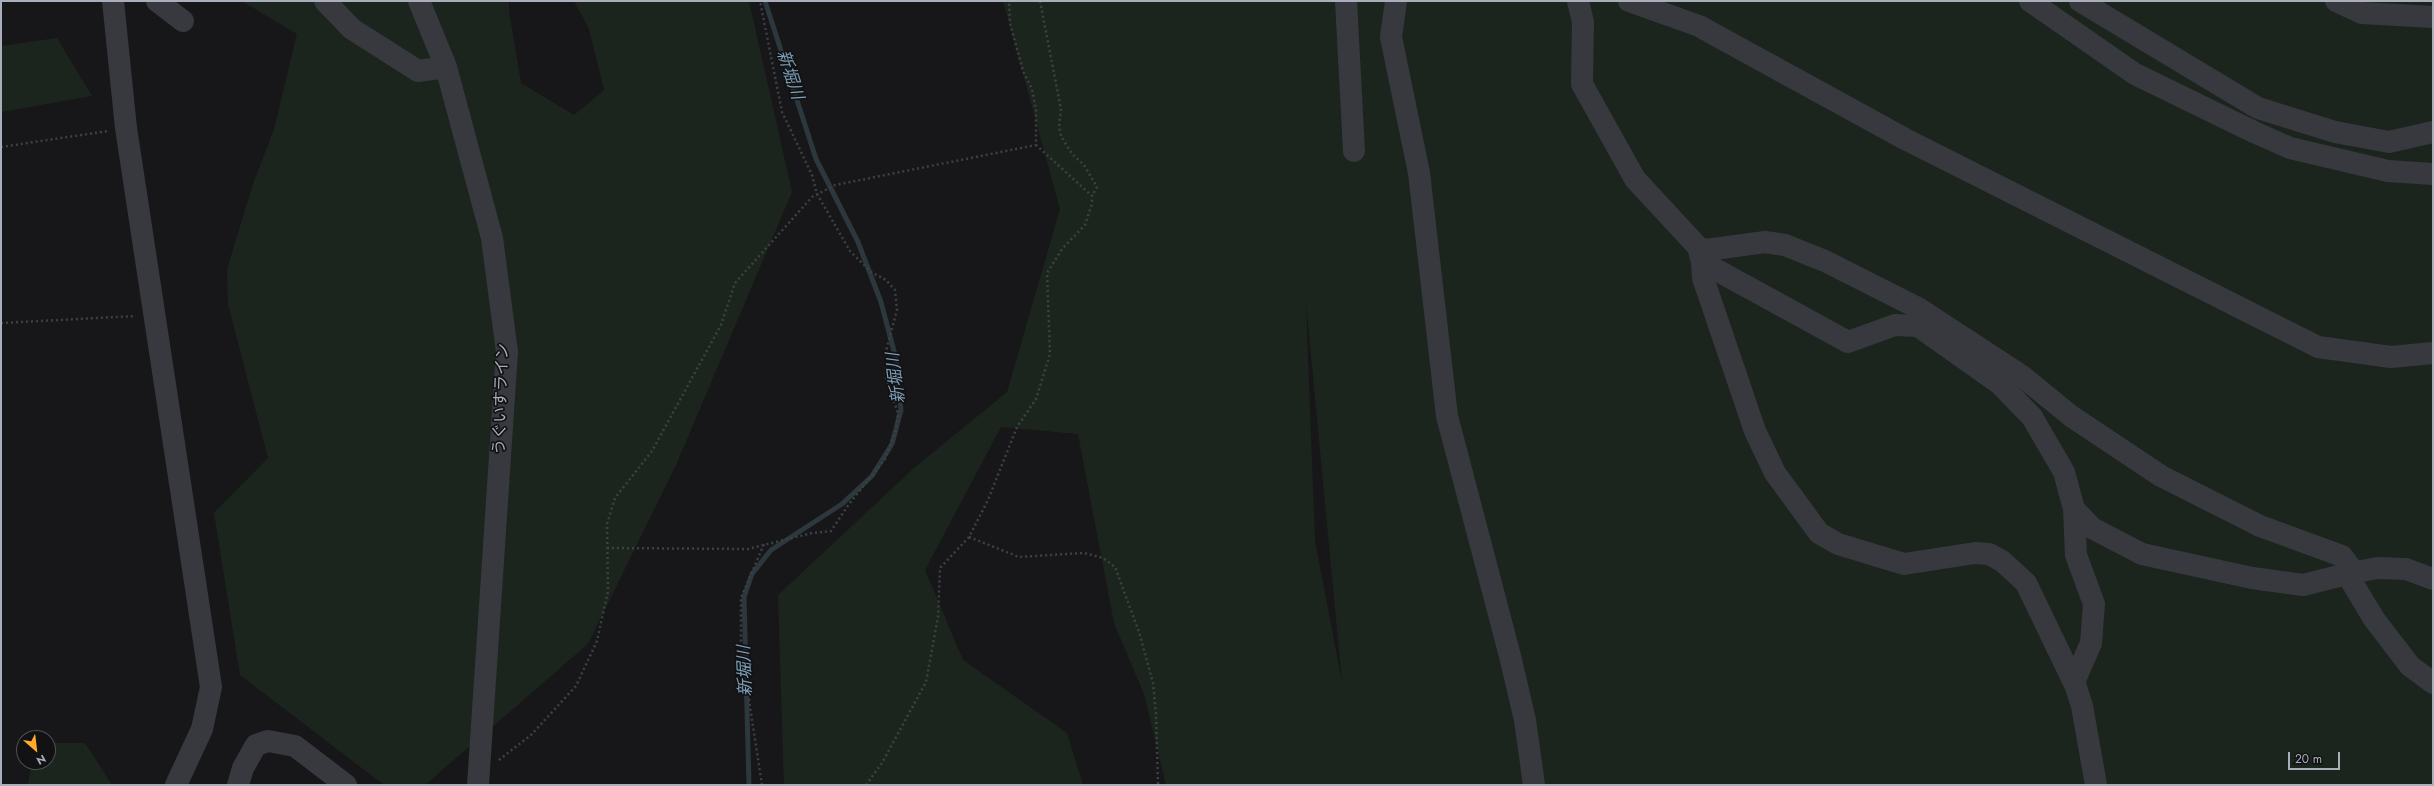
<!DOCTYPE html>
<html>
<head>
<meta charset="utf-8">
<style>
  body { margin:0 }
  #map { position:relative; width:2434px; height:786px; overflow:hidden; background:#171719; font-family:Jost,sans-serif }
  canvas { display:block }
  .frame { position:absolute; inset:0; border:2px solid #a8aeba; pointer-events:none }
  .north { position:absolute; left:16px; top:730px; width:40px; height:40px; box-sizing:border-box; background:#121214; border:1px solid #4e5056; border-radius:50%; rotate:152deg; font-size:11px; font-weight:700; line-height:16px; text-align:center; color:#a8aeba }
  .north::after { content:''; display:block; margin:auto; width:14px; height:18px; background:#ffab29; clip-path:polygon(50% 0,100% 100%,50% 72%,0 100%) }
  .scale { position:absolute; left:2288px; top:752px; width:52px; height:18px; box-sizing:border-box; border:2px solid #a8aeba; border-top:0; padding-left:5px; font-size:12px; line-height:14px; white-space:nowrap; color:#a8aeba; -webkit-text-stroke:3px #121214; paint-order:stroke }
</style>
</head>
<body>
<div id="map">
<canvas width="2434" height="786"></canvas>
<div class="frame"></div>
<div class="north">N</div>
<div class="scale">20 m</div>
</div>
<script>
const ctx = document.querySelector('canvas').getContext('2d');
ctx.lineJoin = 'round';
function fill(path, color) { ctx.fillStyle = color; ctx.fill(path, 'evenodd'); }
const toPath = rows => new Path2D(rows.map(r => 'M' + r).join(''));
function trace(path, color, width, dash) { ctx.strokeStyle = color; ctx.lineWidth = width; ctx.lineCap = dash ? 'butt' : 'round'; ctx.setLineDash(dash || []); ctx.stroke(path); }
function drawText(font, color, halo, rows, align = 'center') {
  ctx.font = font + ' Jost,"Noto Sans JP",sans-serif'; ctx.lineWidth = 3.5; ctx.setLineDash([]); ctx.textBaseline = 'middle'; ctx.strokeStyle = halo; ctx.fillStyle = color; for (const [text, x, y, turn = 0] of rows) {
    ctx.save(); ctx.translate(x, y); ctx.rotate((+turn || 0) * Math.PI / 180); ctx.textAlign = isNaN(turn) ? turn : align; if (halo) ctx.strokeText(text, 0, 0); ctx.fillText(text, 0, 0); ctx.restore();
  }
}
fill(toPath([
  [242,1,509,1,509,11,521,83,574,115,604,90,589,29,574,1,749,1,792,192,676,465,588,644,425,785,384,785,240,675,214,513,268,458,228,304,227,269,253,184,274,129,297,34],
  [1003,1,2433,1,2433,785,1166,785,1144,694,1114,623,1078,434,1001,427,925,570,963,660,1067,733,1083,785,784,785,778,595,914,468,1007,392,1060,209],
  [1306,303,1342,682,1315,541],
  [57,38,92,96,1,112,1,46],
  [48,743,85,743,112,785,28,785,32,762,48,762]
]), '#1c251d');
trace(toPath([
  [749,785,744,597,752,574,771,550,842,504,872,476,892,444,901,410,896,359,881,302,858,242,816,159,765,1]
]), '#2c373e', 5);
trace(toPath([
  [1040,1,1061,109,1059,127,1061,136,1072,154,1084,165,1097,187,1092,196],
  [1,147,108,131],
  [1,323,136,316],
  [969,537,1019,557,1084,553,1103,558,1115,567,1139,632,1153,683,1156,714,1158,785],
  [607,548,748,549,812,533,831,531,849,504,885,459,896,430,898,413,886,378,886,351,897,310,895,290,886,280,871,272,850,251,817,194,812,175,782,112,760,1],
  [499,760,531,735,576,686,597,641,608,591,607,524,615,498,652,451,721,325,735,283,812,197,835,185,1036,145],
  [762,785,741,648,741,598,764,544],
  [866,785,882,763,926,682,938,617,940,568,969,537,988,500,1017,427,1036,399,1050,354,1047,273,1062,249,1085,225,1092,204,1092,196,1036,145,1036,110,1032,89,1023,71,1010,23,1009,1]
]), '#3d4045', 2.5, [2, 3]);
trace(toPath([
  [113,1,126,128,211,687,202,729,176,785],
  [157,1,183,21],
  [325,1,352,29,418,71,446,67],
  [419,1,446,67,492,238,507,352,478,785],
  [1346,1,1354,151],
  [1396,1,1391,37,1419,173,1447,416,1510,656,1525,720,1534,785],
  [1578,1,1583,22,1582,84,1635,179,1698,247,1702,262,1848,342,1895,325,1918,326,2000,384,2032,417,2064,472,2074,509,2092,528,2142,554,2252,578,2303,585,2347,574,2374,619,2410,666,2433,683],
  [1629,1,1699,26,1905,139,2318,347,2391,357,2433,353],
  [2030,1,2135,74,2254,132,2290,148,2388,171,2433,174],
  [2080,1,2258,108,2335,132,2389,142,2433,132],
  [2336,1,2362,13,2433,17],
  [1698,247,1703,250,1721,248,1765,242,1785,245,1825,261,1918,308,2022,376,2071,416,2161,476,2260,526,2342,556,2354,572],
  [1702,262,1703,278,1755,431,1775,473,1819,533,1838,544,1904,564,1975,553,1989,554,2002,561,2026,583,2076,687,2082,706,2096,785],
  [2347,574,2377,568,2406,569,2433,579],
  [2074,682,2091,643,2094,604,2076,555,2074,509],
  [238,785,243,768,256,745,268,741,295,746,346,785]
]), '#37393e', 22);
drawText('16px', '#a8aeba', '#121214', [
  ["うぐいすライン",502,399,-88]
]);
drawText('italic 17px', '#7c9fb7', '#121214', [
  ["新堀川",789,75,72],
  ["新堀川",897,378,-97],
  ["新堀川",746,671,-92]
]);
</script>
</body>
</html>
